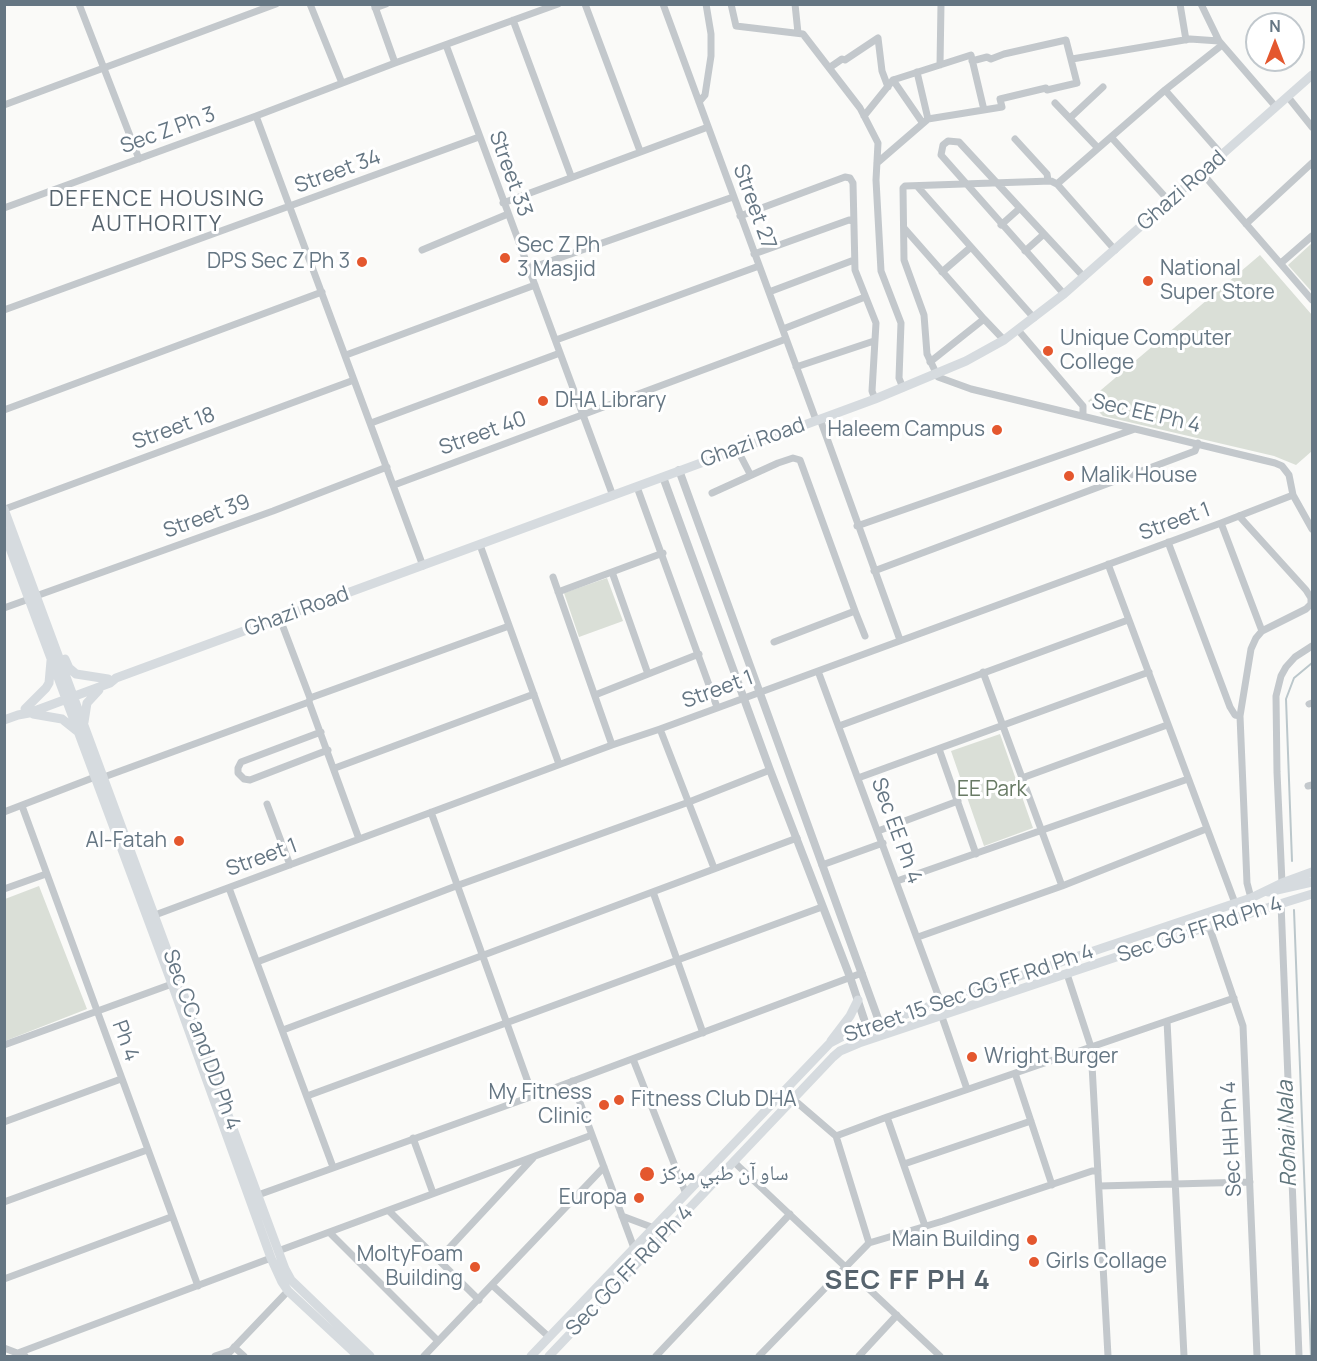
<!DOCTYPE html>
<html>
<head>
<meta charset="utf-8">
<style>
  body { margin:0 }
  #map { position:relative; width:1317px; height:1361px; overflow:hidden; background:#fafaf8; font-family:Manrope,sans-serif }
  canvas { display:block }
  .frame { position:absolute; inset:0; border:6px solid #657683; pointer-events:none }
  .north { position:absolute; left:1245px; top:12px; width:60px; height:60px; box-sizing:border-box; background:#fff; border:2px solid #c1c8cd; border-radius:50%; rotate:0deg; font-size:16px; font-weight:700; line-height:24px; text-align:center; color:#657683 }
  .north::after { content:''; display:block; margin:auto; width:21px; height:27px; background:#e4572e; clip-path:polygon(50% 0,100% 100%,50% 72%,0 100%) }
</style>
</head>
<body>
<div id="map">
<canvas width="1317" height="1361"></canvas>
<div class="frame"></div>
<div class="north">N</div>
</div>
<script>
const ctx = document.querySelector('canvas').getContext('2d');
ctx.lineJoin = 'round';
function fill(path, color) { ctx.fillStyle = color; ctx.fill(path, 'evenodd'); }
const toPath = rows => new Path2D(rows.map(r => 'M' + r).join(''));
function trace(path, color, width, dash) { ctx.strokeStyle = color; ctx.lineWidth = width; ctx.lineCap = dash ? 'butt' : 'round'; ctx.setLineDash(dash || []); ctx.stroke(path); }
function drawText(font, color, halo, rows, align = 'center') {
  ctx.font = font + ' Manrope,"Noto Naskh Arabic",sans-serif'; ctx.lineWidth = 6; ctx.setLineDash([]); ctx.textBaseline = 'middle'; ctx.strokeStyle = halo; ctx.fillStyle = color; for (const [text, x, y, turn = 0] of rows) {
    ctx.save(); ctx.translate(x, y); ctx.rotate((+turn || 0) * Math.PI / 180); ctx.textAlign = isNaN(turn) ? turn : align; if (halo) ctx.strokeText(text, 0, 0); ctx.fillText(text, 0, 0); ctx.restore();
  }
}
fill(toPath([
  [1312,243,1312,292,1288,265],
  [1260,255,1312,315,1312,451,1296,465,1274,456,1103,416,1088,401],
  [607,578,623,621,579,637,564,593],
  [1000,734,1033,828,984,846,951,751],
  [39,886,87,1009,5,1041,5,899]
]), '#dadfd7');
trace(toPath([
  [1292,861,1286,699,1294,678,1312,663],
  [1294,910,1311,1356]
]), '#bbc7cb', 2);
trace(toPath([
  [79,4,139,159],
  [310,4,342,83],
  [374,4,395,63],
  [585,4,640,151],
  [663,4,816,420],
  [731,4,736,26,803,34,860,108,878,143,876,180,881,271,901,323,899,378,903,388],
  [795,4,798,33],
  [1180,4,1186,40],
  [1201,4,1219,41,1276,107],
  [375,8,386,4],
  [513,20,571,176],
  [446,45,613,496],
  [1072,59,1190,39,1219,41],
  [940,65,941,4],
  [829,68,842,59,845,60,878,38,882,71,888,87],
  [917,72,928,119],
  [893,80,922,122],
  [1165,90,1223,156],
  [1288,97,1312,127],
  [699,102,705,95,711,56,711,34,706,4],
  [1055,103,1098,148],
  [4,105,276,4],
  [256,116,423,566],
  [864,116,893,80,971,55,984,110],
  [1070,118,1103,87],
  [1111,137,1169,201],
  [1015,139,1047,174,1048,180],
  [877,163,928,119,1002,107,1000,99,1046,88,1047,90,1077,83,1066,40,1004,54,991,59,987,57,972,61],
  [1202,173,1312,300],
  [1057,184,1165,90,1222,45],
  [917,186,1034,318],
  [503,203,708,127],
  [4,208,256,116,395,63,558,4],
  [1020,208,959,142,948,141,943,145,941,155,1064,294],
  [740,216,845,177,850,178,853,183,855,270,876,323,872,391,875,399],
  [1246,224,1312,163],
  [1001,225,1020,208,1084,277],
  [904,228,984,319,930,362],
  [422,250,508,214],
  [1115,250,1057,184,1051,181,905,186,903,188,904,260,924,315,927,354,938,377,971,389,1275,463,1282,466,1289,475,1293,495,1312,529],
  [1025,251,1044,234],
  [754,254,849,220,853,221],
  [1281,263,1312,236],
  [528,269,733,197],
  [942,272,971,247],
  [769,292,854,260],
  [4,310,479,137],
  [984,319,1004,340],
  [783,329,865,297],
  [1018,330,1083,406,1083,416],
  [556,340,759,266],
  [346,355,535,285],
  [796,367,874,341],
  [4,410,322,292],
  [820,419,900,640],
  [371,423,560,353],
  [737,449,750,474],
  [394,485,786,339],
  [637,487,717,707],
  [712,493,778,463,793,458,800,460,855,611,774,642],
  [5,509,354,380],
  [1239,516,1306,590,1311,598,1311,604,1306,609,1262,631,1256,638,1251,649,1240,716,1247,883,1251,898],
  [1221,523,1262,631],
  [857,526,1135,429],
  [1168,542,1230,707,1235,715,1240,716],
  [480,545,559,764],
  [1108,564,1235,903],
  [874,571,1195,451,1198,443],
  [612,572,648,674],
  [553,577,612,745],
  [558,592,663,553],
  [36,596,273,511,387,467],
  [4,608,29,599],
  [855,611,865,636],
  [280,619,310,698,309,702,359,839],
  [818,671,941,1003],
  [983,672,1062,886],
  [595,695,699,654],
  [310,698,509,626],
  [1309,704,1312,703],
  [839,726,1128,620],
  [660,729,714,868],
  [321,732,241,762,238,768,238,773,244,779,250,780,328,750],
  [939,749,976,854],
  [335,768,534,694],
  [104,777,309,702],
  [858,778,1149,672],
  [1022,778,1167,725],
  [1308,786,1312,785],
  [267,804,290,865],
  [22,806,198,1286],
  [4,812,95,777],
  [431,812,533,1096],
  [878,831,958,801],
  [822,865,883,843],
  [897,881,1188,779],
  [1282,883,1277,772,1276,696,1281,676,1286,667,1295,657,1312,646],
  [229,888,333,1167],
  [4,889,46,874],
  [653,892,703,1033],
  [1281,903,1299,1356],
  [155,915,612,745,660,729,1221,523,1293,495],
  [1209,926,1243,1026,1257,1356],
  [918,937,1062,886,1206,829],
  [257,962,456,886,689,802,770,770],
  [1067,974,1091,1047,1108,1356],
  [942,1017,967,1089],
  [1167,1021,1184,1356],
  [283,1030,797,838],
  [4,1045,172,984],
  [633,1059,686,1194],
  [1015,1073,1052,1185],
  [572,1081,634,1248],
  [307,1096,822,907],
  [793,1099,836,1136,869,1243],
  [887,1117,925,1226],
  [4,1122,121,1079],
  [836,1136,887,1117,1234,998],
  [413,1138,433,1193],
  [734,1162,940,1356],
  [904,1164,1031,1121],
  [1099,1186,1250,1182],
  [258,1195,533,1096,862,973],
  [4,1202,147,1150],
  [389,1211,479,1300],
  [622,1216,654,1228],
  [330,1233,438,1341],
  [278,1251,592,1135],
  [439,1259,533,1158],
  [4,1279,171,1217],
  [493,1286,549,1337],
  [234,1347,244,1356],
  [4,1348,25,1356],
  [18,1353,271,1258],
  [215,1356,230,1351],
  [226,1356,288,1291],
  [424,1356,604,1167],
  [656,1356,790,1214],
  [759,1356,869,1243,943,1221,1092,1171,1098,1171],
  [859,1356,897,1315]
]), '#c3c8cc', 7);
trace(toPath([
  [679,470,880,1024],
  [663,477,770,770,850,977,867,1028]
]), '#c3c8cc', 8);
trace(toPath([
  [4,509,285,1269,291,1280,370,1356],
  [4,532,172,984,271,1258,282,1282,288,1291,358,1356],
  [65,659,69,668,76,674,108,679],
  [25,709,46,688,49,683,51,661],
  [33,714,62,719,77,731],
  [4,720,18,715,29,713,110,683,116,678,875,399,966,361,1004,340,1064,294,1312,75],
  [84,722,87,703,99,690],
  [1268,892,1312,882],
  [831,1041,850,1016,858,1000],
  [531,1356,830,1043,847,1034,1251,898,1282,883,1312,872],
  [549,1356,833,1057,840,1051,859,1043,1209,926,1312,894]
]), '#d6dbdf', 9);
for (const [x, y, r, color] of [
  [505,258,6,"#e4572e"],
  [362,262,6,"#e4572e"],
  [1148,281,6,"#e4572e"],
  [1048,351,6,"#e4572e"],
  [543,401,6,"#e4572e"],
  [997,430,6,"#e4572e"],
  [1069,476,6,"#e4572e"],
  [179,841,6,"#e4572e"],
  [972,1057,6,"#e4572e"],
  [619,1100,6,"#e4572e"],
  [604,1105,6,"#e4572e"],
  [647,1174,8,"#e4572e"],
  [639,1198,6,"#e4572e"],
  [1032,1240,6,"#e4572e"],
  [1034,1262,6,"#e4572e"],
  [475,1267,6,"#e4572e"]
]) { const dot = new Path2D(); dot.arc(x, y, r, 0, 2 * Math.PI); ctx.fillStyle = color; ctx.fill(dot); trace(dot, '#fff', 2); }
drawText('21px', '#657683', '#fff', [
  ["Sec Z Ph 3",168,131,-20],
  ["Street 34",338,172,-20],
  ["Street 33",510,174,70],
  ["Ghazi Road",1182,191,-41],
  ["Street 27",754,207,70],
  ["Sec EE Ph 4",1146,414,13],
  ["Street 18",174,429,-20],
  ["Street 40",483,434,-20],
  ["Ghazi Road",753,443,-20],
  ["Street 39",207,517,-20],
  ["Street 1",1175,522,-20],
  ["Ghazi Road",297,612,-20],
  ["Street 1",718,690,-20],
  ["Sec EE Ph 4",896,831,70],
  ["Street 1",262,858,-20],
  ["Sec GG FF Rd Ph 4",1200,930,-18],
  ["Street 15 Sec GG FF Rd Ph 4",969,994,-19],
  ["Sec CC and DD Ph 4",201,1040,70],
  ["Ph 4",125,1041,70],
  ["Sec HH Ph 4",1232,1139,-93],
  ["Sec GG FF Rd Ph 4",630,1271,-46]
]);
drawText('21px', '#657683', '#fff', [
  ["Sec Z Ph",517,246],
  ["3 Masjid",517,270],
  ["DPS Sec Z Ph 3",350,262,"right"],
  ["National",1160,269],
  ["Super Store",1160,293],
  ["Unique Computer",1060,339],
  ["College",1060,363],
  ["DHA Library",555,401],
  ["Haleem Campus",985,430,"right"],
  ["Malik House",1081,476],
  ["Al-Fatah",167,841,"right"],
  ["Wright Burger",984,1057],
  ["My Fitness",592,1093,"right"],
  ["Clinic",592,1117,"right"],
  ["Fitness Club DHA",631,1100],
  ["ساو آن طبي مرکز",660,1174],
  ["Europa",627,1198,"right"],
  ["Main Building",1020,1240,"right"],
  ["MoltyFoam",463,1255,"right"],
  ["Building",463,1279,"right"],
  ["Girls Collage",1046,1262]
], 'left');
drawText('21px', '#687a64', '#fff', [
  ["EE Park",992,790]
]);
ctx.letterSpacing = '1.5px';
drawText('22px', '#57646e', '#fff', [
  ["DEFENCE HOUSING",157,200],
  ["AUTHORITY",157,225]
]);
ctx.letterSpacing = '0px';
drawText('italic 22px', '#60757c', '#fff', [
  ["Rohai Nala",1288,1134,-92]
]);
ctx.letterSpacing = '1.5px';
drawText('bold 27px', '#57646e', '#fff', [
  ["SEC FF PH 4",908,1281]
]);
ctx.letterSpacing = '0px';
</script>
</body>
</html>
